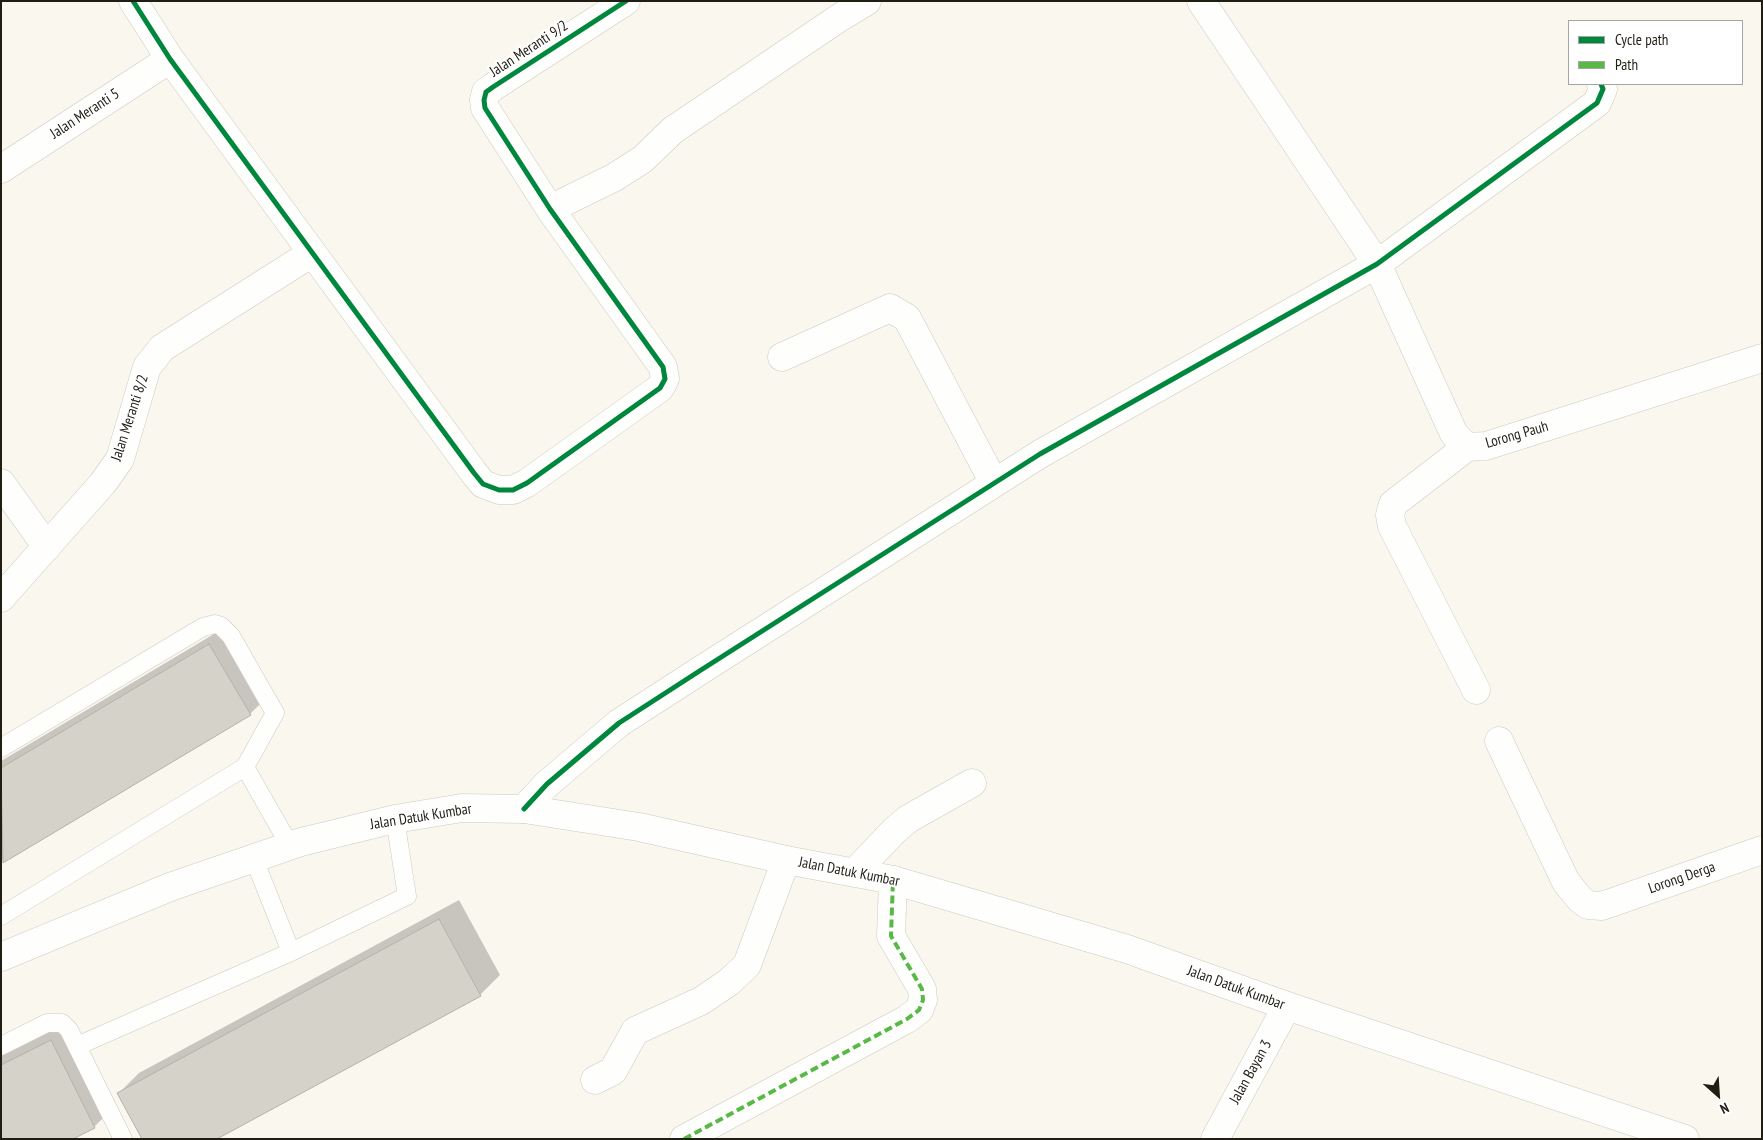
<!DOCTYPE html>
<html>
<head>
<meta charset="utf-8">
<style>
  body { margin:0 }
  #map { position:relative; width:1763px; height:1140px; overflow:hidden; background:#faf7ef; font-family:"PT Sans Narrow",sans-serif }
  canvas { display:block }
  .frame { position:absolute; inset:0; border:2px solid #201d14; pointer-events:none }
  .legend { position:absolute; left:1568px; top:20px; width:175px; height:65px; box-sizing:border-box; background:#fff; border:1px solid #a6a5a1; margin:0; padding:6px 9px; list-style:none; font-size:15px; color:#201d14 }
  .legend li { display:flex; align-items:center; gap:10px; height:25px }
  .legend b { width:25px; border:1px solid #a6a5a1 }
  .north { position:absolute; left:1693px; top:1070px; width:50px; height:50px; -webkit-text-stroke:4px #fff; paint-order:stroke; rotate:154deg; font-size:14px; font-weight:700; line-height:20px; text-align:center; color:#201d14 }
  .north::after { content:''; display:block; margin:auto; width:18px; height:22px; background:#201d14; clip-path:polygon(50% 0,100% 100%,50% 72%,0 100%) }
</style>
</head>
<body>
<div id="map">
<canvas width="1763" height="1140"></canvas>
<div class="frame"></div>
<ul class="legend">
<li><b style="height:6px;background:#00873e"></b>Cycle path</li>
<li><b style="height:6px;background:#58b947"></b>Path</li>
</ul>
<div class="north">N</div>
</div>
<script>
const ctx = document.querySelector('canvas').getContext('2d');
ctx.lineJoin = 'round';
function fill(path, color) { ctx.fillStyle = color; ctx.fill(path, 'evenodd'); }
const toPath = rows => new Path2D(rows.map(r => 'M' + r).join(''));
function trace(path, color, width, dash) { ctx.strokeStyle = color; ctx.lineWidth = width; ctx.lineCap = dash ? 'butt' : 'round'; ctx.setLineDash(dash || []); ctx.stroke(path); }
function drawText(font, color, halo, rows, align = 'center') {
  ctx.font = font + ' "PT Sans Narrow",sans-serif'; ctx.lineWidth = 4.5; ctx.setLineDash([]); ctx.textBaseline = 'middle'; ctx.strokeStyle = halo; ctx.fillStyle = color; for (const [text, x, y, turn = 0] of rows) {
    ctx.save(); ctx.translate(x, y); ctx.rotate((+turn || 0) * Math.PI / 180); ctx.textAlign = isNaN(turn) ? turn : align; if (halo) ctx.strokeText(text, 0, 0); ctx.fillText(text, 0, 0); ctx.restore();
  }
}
fill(toPath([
  [229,625,270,694,250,714,3,861,1,857,1,761],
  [459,900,500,975,480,995,119,1093,139,1073],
  [71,1020,115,1106,94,1127,70,1139,1,1139,1,1056]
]), '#0003');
const building = toPath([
  [209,644,251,715,3,863,1,768,209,644],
  [439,919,481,996,217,1139,142,1139,117,1093,439,919],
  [51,1040,95,1128,73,1139,1,1139,1,1065,51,1040]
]);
fill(building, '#d5d2ca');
trace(building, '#b3b1a9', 1);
const lane = toPath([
  [1,748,203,627,215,624,221,626,231,636,275,713,245,767,1,916],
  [245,767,290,846],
  [254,859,291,952],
  [1,1046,47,1023,62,1023,69,1030,123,1139],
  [77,1046,291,952,407,896,395,819]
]);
const street = toPath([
  [133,1,170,59,474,473,483,484,499,490,513,490,527,483,660,388,665,379,663,367,550,209,485,108,484,100,486,92,493,87,626,1],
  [1201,1,1377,264,1454,434,1467,447,1486,446,1762,358],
  [1,169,170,59],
  [550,209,615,177,643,159,673,130,839,18,867,1],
  [782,357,890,308,907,318,994,483],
  [1467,447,1393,504,1390,515,1392,526,1476,690],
  [1,483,47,547],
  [1,598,103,483,120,459,147,367,162,348,312,253],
  [1499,741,1566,882,1580,899,1588,905,1602,906,1762,850],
  [524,809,547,784,619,723,701,670,1040,454,1377,264,1597,103,1603,89,1601,84],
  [855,872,894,831,908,819,972,783],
  [595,1080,613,1071,635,1031,701,1001,729,982,747,965,786,860],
  [684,1139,907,1019,919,1010,923,1000,922,989,891,936,893,880],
  [1215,1139,1287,1006]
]);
const secondary = toPath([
  [1,957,170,887,301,842,395,819,462,808,524,809,639,827,786,860,893,880,1127,949,1287,1006,1685,1139]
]);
trace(lane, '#ccc9c0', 19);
trace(street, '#ccc9c0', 29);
trace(secondary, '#ccc9c0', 29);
trace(lane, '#fefefd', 18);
trace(street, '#fefefd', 28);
trace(secondary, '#fefefd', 28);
trace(toPath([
  [684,1139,907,1019,919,1010,923,1000,922,989,891,936,893,880]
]), '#58b947', 4, [8, 4]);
trace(toPath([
  [133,1,170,59,474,473,483,484,499,490,513,490,527,483,660,388,665,379,663,367,550,209,485,108,484,100,486,92,493,87,626,1],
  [524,809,547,784,619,723,701,670,1040,454,1377,264,1597,103,1603,89,1601,84]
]), '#00873e', 5);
drawText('15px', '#201d14', '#fff', [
  ["Jalan Meranti 9/2",529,49,-33],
  ["Jalan Meranti 5",85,114,-33],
  ["Jalan Meranti 8/2",130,418,-72],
  ["Lorong Pauh",1517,435,-16],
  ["Jalan Datuk Kumbar",421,817,-9],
  ["Jalan Datuk Kumbar",849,872,11],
  ["Lorong Derga",1682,878,-19],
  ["Jalan Datuk Kumbar",1236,988,20],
  ["Jalan Bayan 3",1251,1072,-61]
]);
</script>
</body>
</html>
